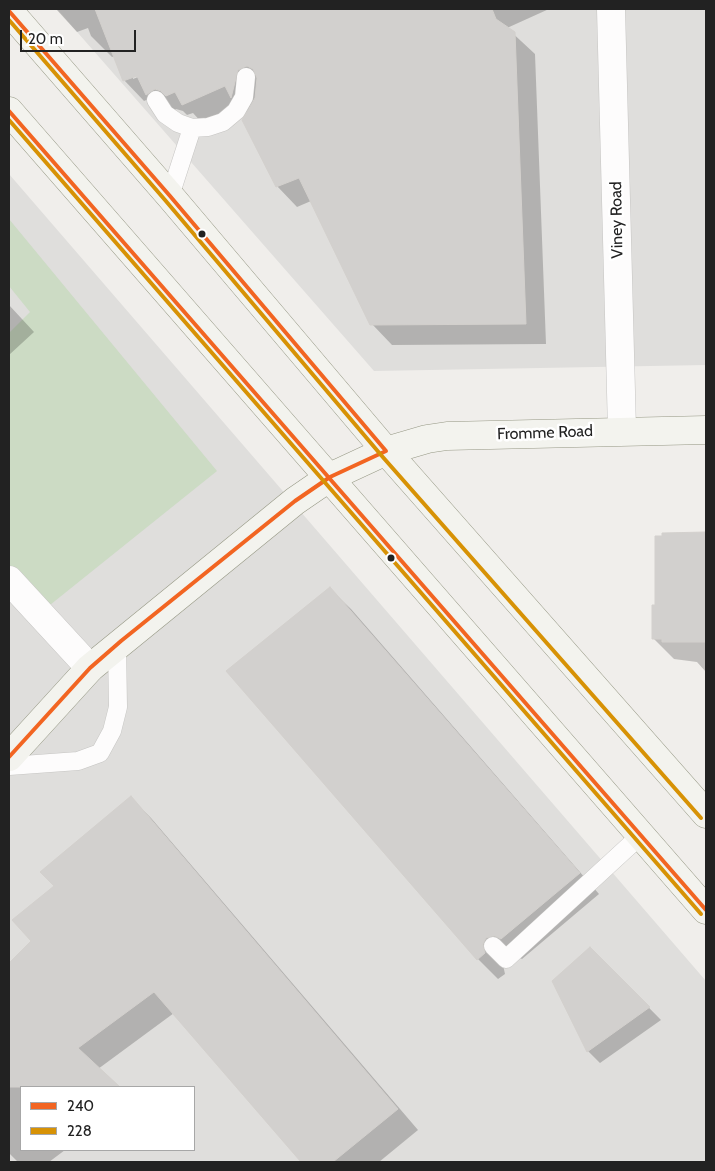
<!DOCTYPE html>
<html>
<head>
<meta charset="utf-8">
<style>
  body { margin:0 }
  #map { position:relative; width:715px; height:1171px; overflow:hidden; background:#f0eeeb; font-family:Cabin,sans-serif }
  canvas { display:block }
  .frame { position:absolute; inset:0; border:10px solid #222; pointer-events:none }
  .legend { position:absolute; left:20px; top:1086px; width:175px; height:65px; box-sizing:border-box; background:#fff; border:1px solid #a7a7a7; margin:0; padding:6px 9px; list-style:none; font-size:15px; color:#222 }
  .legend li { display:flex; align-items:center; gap:10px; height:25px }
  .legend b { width:25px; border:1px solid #a7a7a7 }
  .scale { position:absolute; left:20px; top:30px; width:116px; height:22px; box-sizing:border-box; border:2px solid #222; border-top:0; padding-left:6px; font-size:15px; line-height:18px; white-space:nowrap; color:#222; -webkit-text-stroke:4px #fff; paint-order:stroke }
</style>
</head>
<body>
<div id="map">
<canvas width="715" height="1171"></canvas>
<div class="frame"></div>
<ul class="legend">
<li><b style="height:6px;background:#f26522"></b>240</li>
<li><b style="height:6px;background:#d79205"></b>228</li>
</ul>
<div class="scale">20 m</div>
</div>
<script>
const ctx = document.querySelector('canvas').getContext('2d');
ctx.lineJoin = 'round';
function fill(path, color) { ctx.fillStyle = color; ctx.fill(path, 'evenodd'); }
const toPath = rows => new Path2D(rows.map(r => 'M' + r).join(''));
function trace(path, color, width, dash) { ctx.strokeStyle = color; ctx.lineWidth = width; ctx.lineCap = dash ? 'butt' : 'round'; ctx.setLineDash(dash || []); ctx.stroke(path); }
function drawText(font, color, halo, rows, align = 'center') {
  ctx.font = font + ' Cabin,sans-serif'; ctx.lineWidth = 5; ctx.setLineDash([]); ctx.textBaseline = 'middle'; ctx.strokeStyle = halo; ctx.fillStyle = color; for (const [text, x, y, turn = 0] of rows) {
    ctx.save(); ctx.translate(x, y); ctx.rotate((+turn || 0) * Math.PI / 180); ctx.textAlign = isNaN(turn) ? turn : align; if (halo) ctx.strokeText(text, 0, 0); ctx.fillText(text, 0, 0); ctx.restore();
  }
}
fill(toPath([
  [57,9,706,9,706,365,374,371],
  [9,174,706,981,706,1162,9,1162],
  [21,1087,194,1087,194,1150,21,1150]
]), '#dfdedc');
fill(toPath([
  [9,219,217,471,30,621,9,596,9,333,30,312,9,286]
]), '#ccdbc4');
fill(toPath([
  [56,9,549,9,507,28,535,54,546,344,392,345,372,324,311,201,297,207,277,186,248,113,243,108,204,125,193,113,187,115,183,111,176,109,168,115,151,98,144,101,124,80,115,56,112,57,91,36,88,28,77,32],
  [143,75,133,79,133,76],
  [9,305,34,332,9,355],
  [706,533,706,672,697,662,674,659,654,639,663,534],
  [330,589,351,609,599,894,522,959,517,956,503,965,505,974,498,979,478,959],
  [131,798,151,818,418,1130,379,1162,303,1162,174,1013,98,1069,118,1087,21,1087,21,1150,65,1150,49,1162,18,1162,9,1153,9,1018,17,1010,9,999,9,964,33,941,56,886],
  [590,948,661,1020,600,1063,588,1051]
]), '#0003');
const building = toPath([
  [95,9,492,9,496,19,515,32,526,324,370,325,299,178,276,187,242,120,255,98,257,78,253,69,247,66,238,70,231,98,225,86,182,105,175,92,166,96,161,91,155,89,146,95,137,76,123,81,95,9],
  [706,532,706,642,662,642,662,639,652,639,652,605,655,605,655,536,662,536,662,533,706,532],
  [330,587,580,873,501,939,495,936,486,938,483,944,485,953,477,960,226,671,330,587],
  [131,796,398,1109,333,1162,301,1162,154,992,78,1048,120,1087,9,1087,9,963,31,941,12,920,54,886,40,872,131,796],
  [590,947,650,1007,587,1052,552,981,590,947]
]);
fill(building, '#d2d0ce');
trace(building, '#d3d0cd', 1);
const lane = toPath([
  [156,100,165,114,178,123,192,128,208,127,223,122,236,111,244,97,246,77],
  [170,196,192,128],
  [9,766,78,761,100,753,112,731,118,707,117,645],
  [493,946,506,959,641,835]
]);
const street = toPath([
  [611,9,622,430],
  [9,580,90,668]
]);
const secondary = toPath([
  [9,11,170,196,386,451,706,814],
  [9,111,706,910],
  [9,757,90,668,295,501,330,477,386,451,427,439,447,436,706,430]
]);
trace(lane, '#c6c5c3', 19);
trace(street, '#c6c5c3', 29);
trace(secondary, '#969885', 29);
trace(lane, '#fdfcfc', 18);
trace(street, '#fdfcfc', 28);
trace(secondary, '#f3f3ee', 28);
trace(toPath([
  [9,11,170,196,386,451,330,477,295,501,121,641,90,668,9,757],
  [9,111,706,910]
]), '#f26522', 4);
trace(toPath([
  [9,20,165,200,381,455,701,818],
  [9,120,701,914]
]), '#d79205', 4);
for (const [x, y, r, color] of [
  [202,234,4.5,"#222"],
  [391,558,4.5,"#222"]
]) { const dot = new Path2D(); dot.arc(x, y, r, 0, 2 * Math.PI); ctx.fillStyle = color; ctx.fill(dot); trace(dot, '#fff', 2); }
drawText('16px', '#222', '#fff', [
  ["Viney Road",617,220,-91],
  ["Fromme Road",545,433,-2]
]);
</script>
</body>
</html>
